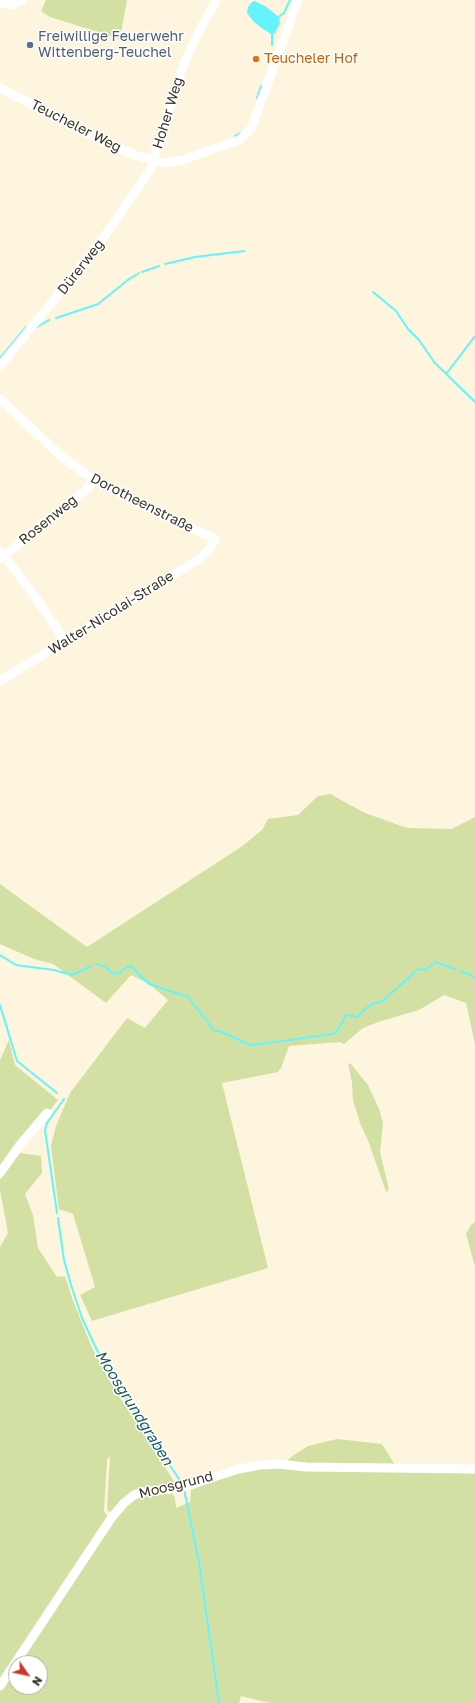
<!DOCTYPE html>
<html>
<head>
<meta charset="utf-8">
<style>
  body { margin:0 }
  #map { position:relative; width:475px; height:1703px; overflow:hidden; background:#fdf5dd; font-family:"Golos Text",sans-serif }
  canvas { display:block }
  .north { position:absolute; left:8px; top:1655px; width:40px; height:40px; box-sizing:border-box; background:#fff; border:1px solid #afaea9; border-radius:50%; rotate:124deg; font-size:11px; font-weight:700; line-height:16px; text-align:center; color:#383428 }
  .north::after { content:''; display:block; margin:auto; width:14px; height:18px; background:#c73b2a; clip-path:polygon(50% 0,100% 100%,50% 72%,0 100%) }
</style>
</head>
<body>
<div id="map">
<canvas width="475" height="1703"></canvas>
<div class="north">N</div>
</div>
<script>
const ctx = document.querySelector('canvas').getContext('2d');
ctx.lineJoin = 'round';
function fill(path, color) { ctx.fillStyle = color; ctx.fill(path, 'evenodd'); }
const toPath = rows => new Path2D(rows.map(r => 'M' + r).join(''));
function trace(path, color, width, dash) { ctx.strokeStyle = color; ctx.lineWidth = width; ctx.lineCap = dash ? 'butt' : 'round'; ctx.setLineDash(dash || []); ctx.stroke(path); }
function drawText(font, color, halo, rows, align = 'center') {
  ctx.font = font + ' "Golos Text",sans-serif'; ctx.lineWidth = 3; ctx.setLineDash([]); ctx.textBaseline = 'middle'; ctx.strokeStyle = halo; ctx.fillStyle = color; for (const [text, x, y, turn = 0] of rows) {
    ctx.save(); ctx.translate(x, y); ctx.rotate((+turn || 0) * Math.PI / 180); ctx.textAlign = isNaN(turn) ? turn : align; if (halo) ctx.strokeText(text, 0, 0); ctx.fillText(text, 0, 0); ctx.restore();
  }
}
fill(toPath([
  [46,0,127,0,120,39,50,17,41,11],
  [330,794,365,813,407,828,452,829,475,817,475,1044,466,1003,444,995,419,1010,381,1021,363,1028,344,1044,340,1042,289,1046,281,1068,278,1072,222,1083,268,1268,92,1321,80,1295,95,1287,73,1214,59,1209,51,1146,56,1126,70,1093,127,1018,145,1028,168,1000,149,984,131,975,106,1003,53,964,34,959,0,944,0,884,87,947,241,847,262,830,268,819,298,815,318,796],
  [9,1040,15,1065,58,1100,2,1171,0,1166,0,1060],
  [348,1063,351,1064,368,1085,379,1109,383,1123,380,1152,389,1189,386,1192,369,1143,360,1123,353,1100,352,1083],
  [20,1153,41,1156,42,1173,25,1194,33,1215,38,1248,57,1277,65,1276,72,1298,92,1348,112,1385,177,1486,149,1489,112,1514,107,1510,110,1456,107,1460,104,1511,109,1518,0,1684,0,1247,8,1233,0,1190,0,1180],
  [475,1222,475,1267,466,1234,471,1225],
  [337,1439,382,1444,395,1465,475,1471,475,1703,270,1703,241,1696,239,1703,0,1703,0,1690,16,1664,16,1687,40,1687,40,1663,17,1663,114,1517,136,1496,168,1492,173,1494,175,1498,176,1508,190,1502,191,1490,240,1471,279,1467,294,1455,308,1446]
]), '#d3e0a4');
fill(toPath([
  [255,1,265,6,279,17,280,23,275,33,271,34,263,29,254,22,247,13,248,7,252,2]
]), '#65f4fa');
trace(toPath([
  [277,18,284,13,290,0],
  [272,45,272,32],
  [257,98,261,86],
  [235,136,240,133],
  [165,264,195,257,244,251],
  [142,272,159,266],
  [373,292,396,311,408,329,419,340,434,362,475,402],
  [56,318,98,304,129,279,139,273],
  [37,327,49,320],
  [0,358,26,327],
  [446,374,475,336],
  [0,955,16,965,54,970,72,975,91,966],
  [96,964,104,966,114,974,119,973,127,967,131,966,149,984,188,997,214,1030,222,1032,248,1044,253,1045,333,1034,338,1030,346,1015,357,1017,370,1005,383,1001,418,969,425,970,436,962,455,969],
  [461,971,475,977],
  [0,1005,17,1061,57,1093],
  [57,1213,45,1130,47,1123,64,1099],
  [58,1218,64,1260,71,1285,82,1318,95,1346,110,1375,181,1482],
  [184,1489,199,1562,219,1703]
]), '#65f4fa', 2);
trace(toPath([
  [0,3,13,5,22,0],
  [0,88,107,143,135,155,162,163,182,160,239,140,251,129,298,0],
  [0,366,96,248,150,170,183,66,193,43,216,0],
  [0,399,61,456,94,480,117,492,215,539,209,550,199,559,0,681],
  [0,551,29,588,65,641],
  [0,559,88,488,94,480],
  [0,1173,19,1146,47,1113],
  [0,1686,112,1517,124,1503,134,1495,143,1492,179,1488,239,1469,260,1465,279,1464,306,1467,475,1469]
]), '#fff', 9);
for (const [x, y, r, color] of [
  [30,45,4,"#5c6f8a"],
  [256,59,4,"#e8710a"]
]) { const dot = new Path2D(); dot.arc(x, y, r, 0, 2 * Math.PI); ctx.fillStyle = color; ctx.fill(dot); trace(dot, '#fff', 1.5); }
drawText('14px', '#4e5e75', '#fff', [
  ["Freiwillige Feuerwehr",38,37],
  ["Wittenberg-Teuchel",38,53]
], 'left');
drawText('14px', '#c56008', '#fff', [
  ["Teucheler Hof",264,59]
], 'left');
drawText('14px', '#383428', '#fff', [
  ["Hoher Weg",168,113,-73],
  ["Teucheler Weg",76,126,27],
  ["Dürerweg",81,267,-52],
  ["Dorotheenstraße",142,503,27],
  ["Rosenweg",48,520,-39],
  ["Walter-Nicolai-Straße",111,613,-32],
  ["Moosgrund",176,1485,-14]
]);
drawText('italic 15px', '#1d595c', '#fff', [
  ["Moosgrundgraben",134,1408,58]
]);
</script>
</body>
</html>
